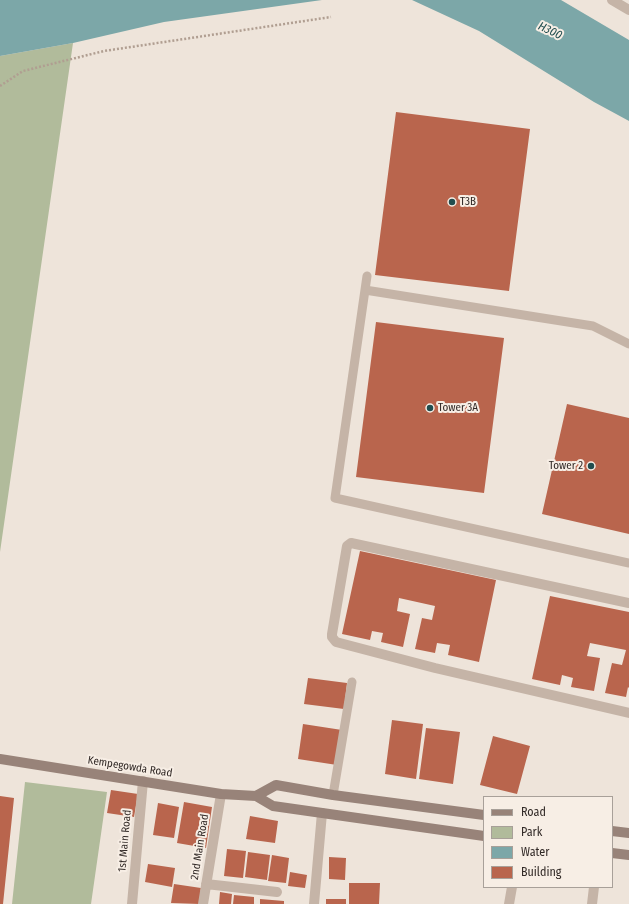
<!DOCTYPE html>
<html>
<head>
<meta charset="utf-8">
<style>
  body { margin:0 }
  #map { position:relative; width:629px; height:904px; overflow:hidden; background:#eee4da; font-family:"Fira Sans Condensed",sans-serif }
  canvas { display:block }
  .legend { position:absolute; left:483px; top:796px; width:130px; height:92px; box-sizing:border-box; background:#f7eee5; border:1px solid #a8a099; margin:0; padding:5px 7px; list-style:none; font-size:12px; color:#322a27 }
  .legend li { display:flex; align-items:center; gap:8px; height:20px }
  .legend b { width:20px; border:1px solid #a8a099 }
</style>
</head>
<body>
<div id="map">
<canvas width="629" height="904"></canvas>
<ul class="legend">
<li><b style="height:5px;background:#988379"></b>Road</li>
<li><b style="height:11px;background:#b1bb9b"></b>Park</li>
<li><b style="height:11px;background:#7ca7a8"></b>Water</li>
<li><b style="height:11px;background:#b9654d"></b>Building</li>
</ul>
</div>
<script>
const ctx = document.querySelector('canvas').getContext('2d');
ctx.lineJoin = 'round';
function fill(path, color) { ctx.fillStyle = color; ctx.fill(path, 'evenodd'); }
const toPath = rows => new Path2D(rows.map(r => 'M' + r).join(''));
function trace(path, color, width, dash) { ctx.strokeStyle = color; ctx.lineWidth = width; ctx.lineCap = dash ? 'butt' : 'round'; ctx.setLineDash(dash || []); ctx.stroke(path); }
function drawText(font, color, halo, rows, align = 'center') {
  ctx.font = font + ' "Fira Sans Condensed",sans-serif'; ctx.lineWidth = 4; ctx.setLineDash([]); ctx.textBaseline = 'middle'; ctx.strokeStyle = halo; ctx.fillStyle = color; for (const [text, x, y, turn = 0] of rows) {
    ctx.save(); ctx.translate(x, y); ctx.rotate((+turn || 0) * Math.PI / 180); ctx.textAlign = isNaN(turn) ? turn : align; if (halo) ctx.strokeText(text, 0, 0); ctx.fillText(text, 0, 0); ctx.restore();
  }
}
fill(toPath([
  [73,43,0,552,0,56],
  [25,782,107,792,91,904,12,904]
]), '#b1bb9b');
fill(toPath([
  [0,0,322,0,164,22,73,43,0,56],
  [412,0,561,0,629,40,629,121,594,102,479,31]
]), '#7ca7a8');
fill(toPath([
  [396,112,530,129,509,291,375,275],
  [376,322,504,338,484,493,356,477],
  [567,404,629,418,629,534,542,514],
  [360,551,496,580,479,662,448,655,450,645,437,643,435,653,415,649,422,618,432,620,435,606,399,598,397,611,410,614,403,647,381,642,383,633,372,631,370,640,342,634],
  [550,596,629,612,629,688,628,687,626,697,605,693,612,663,622,665,626,650,590,643,587,656,600,658,594,691,571,687,573,678,562,675,560,685,532,679],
  [308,678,347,683,344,709,304,704],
  [392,720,423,724,416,779,385,774],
  [303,724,342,730,337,765,298,759],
  [426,728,460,732,453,784,419,779],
  [493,736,530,746,517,794,480,785],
  [111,790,138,794,134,817,107,813],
  [0,796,14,798,3,904,0,904],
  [184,802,212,807,206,848,177,843],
  [158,803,179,807,174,838,153,835],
  [250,816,278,821,275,843,246,839],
  [227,849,246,851,243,878,224,876],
  [248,852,270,855,267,880,245,877],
  [272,855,289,858,286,883,268,881],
  [329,857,346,858,345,880,329,879],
  [148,864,175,868,172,887,145,882],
  [290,872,307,875,305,888,288,886],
  [349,883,380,883,379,904,349,904],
  [174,884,201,888,199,904,171,903],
  [220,892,232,894,231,904,219,904],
  [234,895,254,897,254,904,233,904],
  [260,899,284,901,284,904,260,904],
  [326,899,346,899,346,904,326,904]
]), '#b9654d');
trace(toPath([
  [0,86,23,71,104,51,331,17]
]), '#b09e91', 2.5, [2, 2]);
trace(toPath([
  [367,276,335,498,629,563],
  [365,290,593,326,629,344],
  [333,795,352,682]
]), '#c5b4a7', 9);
trace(toPath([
  [612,0,629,10],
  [629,603,351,543,347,546,332,634,332,637,336,642,435,668,629,713],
  [206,884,277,892],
  [132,904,143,781],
  [203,904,221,794],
  [314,904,322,813],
  [509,904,512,887],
  [592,904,594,887]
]), '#c5b4a7', 10);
trace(toPath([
  [0,759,221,794,256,796,273,806,484,836],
  [256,796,276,785,333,795,484,815],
  [612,831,629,833],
  [612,853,629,855]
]), '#988379', 10);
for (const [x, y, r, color] of [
  [452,202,4,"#214d4f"],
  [430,408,4,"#214d4f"],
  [591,466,4,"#214d4f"]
]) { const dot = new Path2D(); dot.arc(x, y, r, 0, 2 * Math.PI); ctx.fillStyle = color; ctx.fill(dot); trace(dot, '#f7eee5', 1.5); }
drawText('11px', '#322a27', '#f7eee5', [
  ["T3B",460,202],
  ["Tower 3A",438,408],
  ["Tower 2",583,466,"right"]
], 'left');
drawText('11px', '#322a27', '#f7eee5', [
  ["Kempegowda Road",130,767,9],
  ["1st Main Road",125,841,-85],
  ["2nd Main Road",200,847,-81]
]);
drawText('italic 12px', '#214d4f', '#f7eee5', [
  ["H300",550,31,25]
]);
</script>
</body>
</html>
